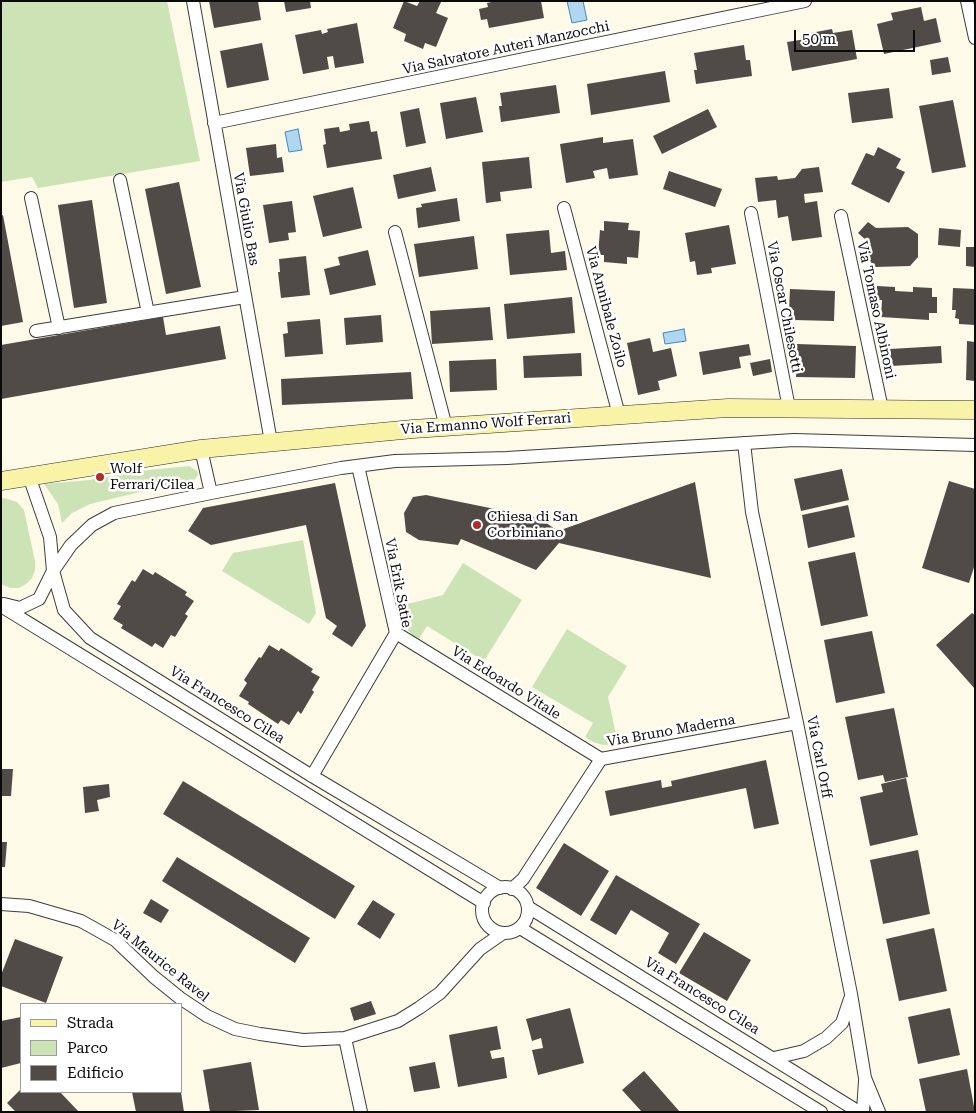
<!DOCTYPE html>
<html>
<head>
<meta charset="utf-8">
<style>
  body { margin:0 }
  #map { position:relative; width:976px; height:1113px; overflow:hidden; background:#fdfae8; font-family:"Roboto Serif",serif }
  canvas { display:block }
  .frame { position:absolute; inset:0; border:2px solid #0a0a0a; pointer-events:none }
  .legend { position:absolute; left:20px; top:1003px; width:162px; height:90px; box-sizing:border-box; background:#fff; border:1px solid #9d9d9d; margin:0; padding:6px 9px; list-style:none; font-size:15px; color:#0a0a0a }
  .legend li { display:flex; align-items:center; gap:10px; height:25px }
  .legend b { width:25px; border:1px solid #9d9d9d }
  .scale { position:absolute; left:794px; top:30px; width:121px; height:22px; box-sizing:border-box; border:2px solid #0a0a0a; border-top:0; padding-left:6px; font-size:15px; line-height:18px; white-space:nowrap; color:#0a0a0a; -webkit-text-stroke:4px #fff; paint-order:stroke }
</style>
</head>
<body>
<div id="map">
<canvas width="976" height="1113"></canvas>
<div class="frame"></div>
<ul class="legend">
<li><b style="height:6px;background:#f9f3a8"></b>Strada</li>
<li><b style="height:14px;background:#cce4b5"></b>Parco</li>
<li><b style="height:14px;background:#514b47"></b>Edificio</li>
</ul>
<div class="scale">50 m</div>
</div>
<script>
const ctx = document.querySelector('canvas').getContext('2d');
ctx.lineJoin = 'round';
function fill(path, color) { ctx.fillStyle = color; ctx.fill(path, 'evenodd'); }
const toPath = rows => new Path2D(rows.map(r => 'M' + r).join(''));
function trace(path, color, width, dash) { ctx.strokeStyle = color; ctx.lineWidth = width; ctx.lineCap = dash ? 'butt' : 'round'; ctx.setLineDash(dash || []); ctx.stroke(path); }
function drawText(font, color, halo, rows, align = 'center') {
  ctx.font = font + ' "Roboto Serif",serif'; ctx.lineWidth = 5; ctx.setLineDash([]); ctx.textBaseline = 'middle'; ctx.strokeStyle = halo; ctx.fillStyle = color; for (const [text, x, y, turn = 0] of rows) {
    ctx.save(); ctx.translate(x, y); ctx.rotate((+turn || 0) * Math.PI / 180); ctx.textAlign = isNaN(turn) ? turn : align; if (halo) ctx.strokeText(text, 0, 0); ctx.fillText(text, 0, 0); ctx.restore();
  }
}
fill(toPath([
  [1,1,167,1,200,161,38,188,32,177,1,182],
  [189,466,197,471,198,475,195,479,90,504,72,513,62,523,58,504,44,484,90,480,139,471],
  [4,498,17,502,24,510,35,561,35,570,32,578,26,584,19,588,10,588,1,584,1,499],
  [303,540,316,613,309,624,222,571,233,553],
  [463,563,522,600,484,661,427,626,419,639,412,635,406,628,400,606,443,595],
  [567,629,627,666,608,697,618,744,603,745,593,742,585,737,593,723,532,687]
]), '#cce4b5');
const water = toPath([
  [567,1,583,1,587,20,572,23,567,1],
  [298,129,302,150,289,152,285,132,298,129],
  [684,329,686,341,665,344,663,333,684,329]
]);
fill(water, '#b1d6f0');
trace(water, '#3e88c2', 1);
fill(toPath([
  [209,1,258,1,261,20,214,28],
  [284,1,310,1,311,8,286,12],
  [404,1,417,6,420,1,441,2,436,13,448,18,436,47,425,43,423,49,404,41,406,34,393,28],
  [496,1,541,1,544,18,489,28,487,19,481,20,479,9,488,7,487,3],
  [921,7,924,21,936,18,941,42,884,54,877,24,893,20,891,13],
  [357,23,364,63,335,68,333,56,327,57,329,69,303,74,295,35,321,30,322,34,328,32,327,29],
  [832,29,833,33,852,30,857,59,792,71,787,42,806,39,805,34],
  [262,43,269,80,227,88,220,51],
  [744,45,746,60,750,60,752,76,696,84,694,70,697,70,694,53],
  [948,57,951,72,932,75,930,60],
  [665,71,670,102,591,115,587,84],
  [556,85,560,113,501,122,499,106,502,106,500,93],
  [889,88,893,118,852,123,848,93],
  [476,97,483,132,446,139,440,103],
  [953,100,966,167,932,173,919,106],
  [419,108,426,143,406,147,400,112],
  [708,109,717,127,662,154,653,136],
  [369,121,371,132,377,131,382,159,327,168,323,145,326,144,324,129,339,127,340,132,350,130,349,124],
  [603,137,603,143,633,139,638,175,609,179,607,168,593,171,595,178,566,183,560,144],
  [276,144,277,158,282,157,284,172,250,176,246,148],
  [878,147,901,159,896,168,905,172,889,203,851,184,866,153,874,156],
  [529,157,532,188,500,192,501,201,486,203,482,162],
  [431,167,436,191,398,199,393,175],
  [819,167,823,192,804,194,805,203,817,201,822,237,792,241,788,216,778,218,776,200,758,202,755,178,777,176,778,180,795,178,802,169],
  [669,171,722,189,715,207,663,189],
  [179,182,201,287,166,294,145,189],
  [353,187,362,228,323,237,313,196],
  [457,198,460,221,418,228,416,208,422,207,421,204],
  [92,200,107,303,74,308,58,205],
  [292,201,296,232,288,233,289,240,269,243,263,205],
  [3,215,23,322,1,326,1,216],
  [604,221,629,223,628,230,640,231,638,258,627,257,627,264,604,262,604,255,598,255,600,230,604,231],
  [868,222,876,228,908,227,918,234,918,257,910,266,875,267,867,257,867,241,858,233],
  [729,225,736,264,711,268,712,273,697,275,695,261,690,262,685,233],
  [939,228,961,230,960,247,938,245],
  [549,230,551,253,565,251,567,270,510,275,506,234],
  [474,236,478,269,419,277,414,244],
  [966,247,975,247,975,267,966,266],
  [368,250,376,285,330,295,324,269,340,265,338,257],
  [306,256,310,295,281,298,278,272,280,272,279,259],
  [877,286,895,287,895,291,913,292,913,287,932,288,932,297,937,297,937,313,929,313,929,320,881,317,882,300,877,300],
  [953,288,975,289,975,325,959,324,959,319,955,318,956,310,952,310],
  [790,289,835,291,834,321,793,320,794,310,789,310],
  [572,297,575,333,507,339,504,304],
  [490,307,493,340,432,344,430,311],
  [381,315,383,342,346,345,344,318],
  [163,317,166,335,220,326,226,359,1,399,1,345],
  [320,319,323,354,285,357,283,334,288,333,287,322],
  [650,338,653,352,671,348,677,376,658,381,660,390,638,395,627,343],
  [967,341,975,342,975,381,966,380],
  [749,344,751,355,739,357,741,368,703,375,699,352],
  [797,344,856,346,855,378,796,377],
  [941,346,942,363,891,366,890,349],
  [581,353,582,376,524,378,523,356],
  [496,359,497,390,450,392,449,361],
  [770,359,772,372,753,376,750,363],
  [411,372,413,399,282,405,281,379],
  [842,469,849,500,801,511,794,479],
  [949,481,975,489,975,564,969,583,922,568],
  [695,482,711,578,559,543,536,570,461,539,458,545,419,540,406,532,404,513,413,497,426,495,539,518,558,531],
  [335,483,366,626,352,647,332,634,337,626,326,618,306,525,211,545,188,531,203,508],
  [848,505,855,537,808,548,802,515],
  [855,552,868,616,821,626,808,562],
  [143,569,153,575,155,572,187,592,185,595,194,601,185,614,188,616,175,637,171,635,163,648,155,643,152,647,121,628,123,625,113,619,121,606,117,604,132,580,135,582],
  [972,613,975,615,975,689,936,645],
  [872,631,885,693,836,703,824,640],
  [269,645,279,651,281,648,313,669,311,672,320,677,312,690,314,692,301,714,298,711,289,725,281,720,278,724,248,704,249,702,239,696,247,683,244,680,259,657,261,658],
  [894,708,908,777,885,782,883,775,858,780,845,717],
  [766,760,779,824,754,829,746,788,610,816,605,791,661,780,662,788,672,786,671,781],
  [1,769,13,769,11,796,1,796],
  [906,778,918,835,870,846,860,797,883,792,881,784],
  [183,781,355,886,335,919,163,814],
  [109,784,110,797,97,800,99,811,85,813,83,787],
  [1,842,7,842,5,867,1,867],
  [564,843,609,871,581,916,536,888],
  [918,850,930,914,883,924,870,860],
  [177,857,310,938,295,963,162,881],
  [616,875,700,924,676,964,658,953,669,933,631,910,616,935,590,920],
  [151,899,169,910,161,923,143,913],
  [373,900,395,914,380,939,357,924],
  [934,928,947,991,899,1001,886,939],
  [704,932,751,960,727,1001,679,973],
  [15,939,63,957,46,1003,1,986,1,975],
  [371,1001,376,1014,354,1021,350,1008],
  [570,1008,584,1063,538,1075,532,1050,543,1048,541,1038,532,1041,526,1019],
  [950,1008,960,1055,918,1064,908,1017],
  [21,1017,21,1063,1,1068,1,1021],
  [497,1026,501,1049,490,1051,492,1059,504,1057,507,1078,458,1087,449,1035],
  [251,1062,259,1110,210,1112,203,1070],
  [435,1062,440,1088,414,1092,409,1067],
  [967,1069,975,1112,926,1112,919,1079],
  [644,1071,680,1112,642,1112,622,1090],
  [21,1089,21,1092,60,1092,79,1112,16,1112,7,1103],
  [132,1092,181,1092,184,1112,136,1112]
]), '#514b47');
const street = toPath([
  [193,1,271,442],
  [967,1,975,38],
  [214,123,805,1],
  [120,180,148,313],
  [31,198,59,328],
  [564,208,619,415],
  [751,213,789,408],
  [841,216,882,409],
  [395,232,446,427],
  [36,331,245,297],
  [744,443,752,512,797,723,851,994,865,1078,879,1112],
  [29,476,50,537,53,571,64,610,90,638,312,776,500,888],
  [211,493,341,468,395,461,507,458,794,440,975,445],
  [4,604,20,608,39,599,53,571,71,545,92,525,114,513,211,493,201,449],
  [1,606,484,903],
  [396,633,601,759],
  [312,776,396,633,358,466],
  '482 910a23 23 0 1 1 46 0a23 23 0 1 1-46 0Z',
  [512,889,523,879,601,759,797,723],
  [1,904,29,906,81,921,115,940,154,977,180,998,207,1016,235,1029,260,1034,303,1040,345,1038,398,1021,419,1008,440,993,480,949,503,933],
  [528,907,859,1112],
  [520,928,821,1112],
  [345,1038,361,1112],
  [774,1058,804,1051,826,1038,842,1023,850,999],
  [863,1111,865,1081]
]);
const secondary = toPath([
  [1,481,201,449,413,429,728,408,975,410]
]);
trace(street, '#3d3d3d', 14);
trace(secondary, '#2c2c2c', 19);
trace(street, '#fff', 12);
trace(secondary, '#f9f3a8', 18);
for (const [x, y, r, color] of [
  [100,477,5,"#ae2e2f"],
  [477,525,5,"#ae2e2f"]
]) { const dot = new Path2D(); dot.arc(x, y, r, 0, 2 * Math.PI); ctx.fillStyle = color; ctx.fill(dot); trace(dot, '#fff', 2); }
drawText('14px', '#0a0a0a', '#fff', [
  ["Via Salvatore Auteri Manzocchi",506,48,-12],
  ["Via Giulio Bas",246,219,80],
  ["Via Annibale Zoilo",606,307,75],
  ["Via Oscar Chilesotti",784,307,79],
  ["Via Tomaso Albinoni",876,310,78],
  ["Via Ermanno Wolf Ferrari",486,424,-4],
  ["Via Erik Satie",398,583,79],
  ["Via Edoardo Vitale",506,683,32],
  ["Via Francesco Cilea",227,705,32],
  ["Via Bruno Maderna",671,731,-10],
  ["Via Carl Orff",819,757,79],
  ["Via Maurice Ravel",160,961,39],
  ["Via Francesco Cilea",702,996,32]
]);
drawText('14px', '#0a0a0a', '#fff', [
  ["Wolf",110,469],
  ["Ferrari/Cilea",110,485],
  ["Chiesa di San",487,517],
  ["Corbiniano",487,533]
], 'left');
</script>
</body>
</html>
